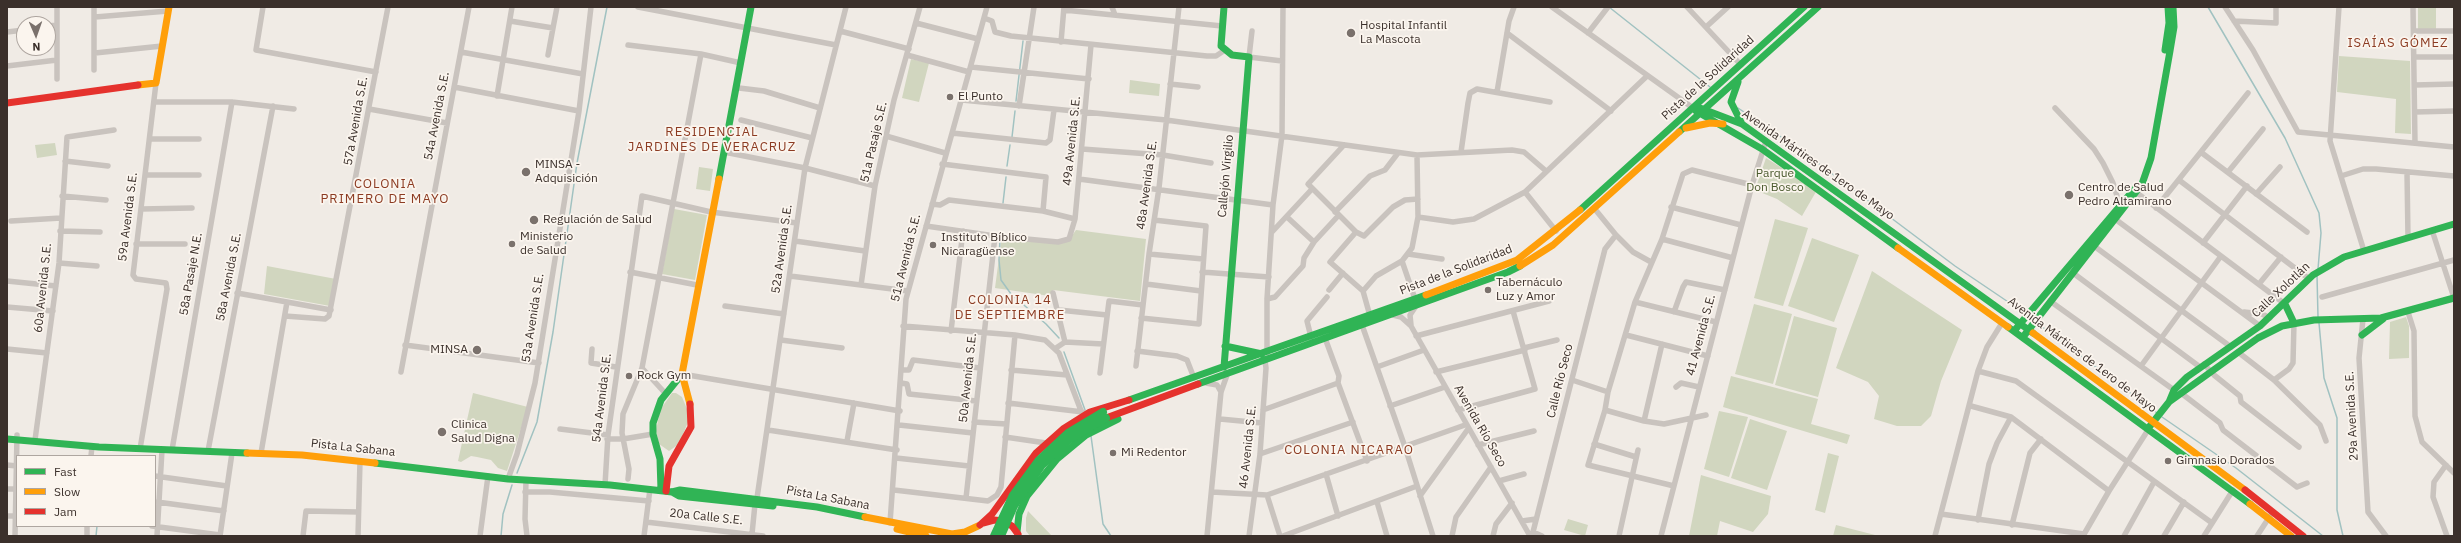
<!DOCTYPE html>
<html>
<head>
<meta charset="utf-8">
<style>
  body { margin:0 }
  #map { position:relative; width:2461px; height:543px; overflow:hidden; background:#f0ebe5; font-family:"IBM Plex Sans",sans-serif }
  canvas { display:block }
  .frame { position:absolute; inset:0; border:8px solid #3b302b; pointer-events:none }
  .legend { position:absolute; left:16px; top:455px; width:140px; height:72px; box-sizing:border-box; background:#fbf5ee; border:1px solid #aea6a0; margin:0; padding:5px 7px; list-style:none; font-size:12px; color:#3b302b }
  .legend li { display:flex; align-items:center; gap:8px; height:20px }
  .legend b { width:20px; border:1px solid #aea6a0 }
  .north { position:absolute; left:16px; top:16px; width:40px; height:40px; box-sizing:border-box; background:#fbf5ee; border:1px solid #aea6a0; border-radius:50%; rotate:178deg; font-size:11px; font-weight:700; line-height:16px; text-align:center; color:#3b302b }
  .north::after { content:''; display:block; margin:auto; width:14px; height:18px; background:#7a716c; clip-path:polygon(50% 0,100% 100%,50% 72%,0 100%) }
</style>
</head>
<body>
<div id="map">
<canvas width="2461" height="543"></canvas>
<div class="frame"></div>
<ul class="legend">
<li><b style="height:5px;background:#30b455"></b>Fast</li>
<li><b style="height:5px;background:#ff9f0a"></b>Slow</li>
<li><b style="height:5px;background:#e5322d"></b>Jam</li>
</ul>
<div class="north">N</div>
</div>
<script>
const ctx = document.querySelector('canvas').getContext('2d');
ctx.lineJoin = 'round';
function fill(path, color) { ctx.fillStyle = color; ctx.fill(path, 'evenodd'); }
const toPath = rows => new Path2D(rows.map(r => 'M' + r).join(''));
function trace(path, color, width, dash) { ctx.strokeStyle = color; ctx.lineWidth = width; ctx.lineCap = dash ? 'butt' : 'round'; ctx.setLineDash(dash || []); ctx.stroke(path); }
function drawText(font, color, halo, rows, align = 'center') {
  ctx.font = font + ' "IBM Plex Sans",sans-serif'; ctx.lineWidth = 3.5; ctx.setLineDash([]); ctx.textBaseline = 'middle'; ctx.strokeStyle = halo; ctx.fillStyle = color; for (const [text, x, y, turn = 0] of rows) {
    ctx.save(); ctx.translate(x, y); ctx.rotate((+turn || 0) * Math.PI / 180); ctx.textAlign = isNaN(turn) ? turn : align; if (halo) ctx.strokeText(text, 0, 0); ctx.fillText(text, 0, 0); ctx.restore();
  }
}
fill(toPath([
  [2418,7,2436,7,2436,29,2418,30],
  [2339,56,2410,61,2411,134,2395,133,2396,99,2337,92],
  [911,59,929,63,919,102,902,98],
  [1130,80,1160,84,1159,96,1129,93],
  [55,143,57,155,37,158,35,145],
  [1766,158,1817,190,1802,216,1777,199,1755,190],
  [699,167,713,169,710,191,696,189],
  [674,209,707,215,695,280,662,274],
  [1775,219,1808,228,1783,306,1754,298],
  [1076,230,1146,239,1140,301,1053,290,1050,296,995,288,1002,235,1056,240,1071,237],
  [1812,238,1859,255,1834,322,1788,306],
  [267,266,336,279,330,306,264,294],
  [1872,271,1962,330,1941,381,1931,416,1921,426,1897,426,1874,419,1879,396,1868,382,1836,368],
  [1754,304,1792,314,1773,384,1735,374],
  [1794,316,1837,328,1818,397,1775,385],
  [2406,317,2409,326,2409,358,2389,359,2390,322],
  [1731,376,1818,399,1811,424,1850,435,1847,444,1723,407],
  [473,393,528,407,507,471,498,468,491,460,477,457,471,456,461,462,458,461],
  [672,393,676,393,682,397,687,409,688,422,679,444,669,451,659,444,656,431,660,410],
  [1719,411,1748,417,1729,477,1704,469],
  [1750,419,1787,431,1767,490,1731,478],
  [1828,453,1839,456,1825,513,1815,510],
  [1701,475,1771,496,1768,514,1753,532,1720,521,1717,536,1689,536],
  [1028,511,1052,536,1030,536,1026,531,1026,518],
  [1568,519,1588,525,1585,536,1564,530],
  [1836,525,1879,536,1833,536]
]), '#d1d6bf');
trace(toPath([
  [1609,7,1710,87],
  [2208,7,2285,138,2319,213,2321,233,2318,269],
  [1016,101,1023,41],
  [1738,108,1802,151,1955,266,2026,314],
  [1012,137,1015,111],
  [1007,166,1010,145],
  [1003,203,1006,177],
  [1000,239,999,260,1001,280,1011,294,1046,324,1059,338],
  [2317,275,2318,317],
  [2037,323,2157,413],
  [2319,323,2324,378,2337,418,2337,510,2343,536],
  [1064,352,1085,410],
  [2162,417,2236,468,2323,536],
  [1091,436,1103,524,1111,536],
  [517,473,537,422,553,332,577,163,607,7],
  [96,536,97,526],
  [501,536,503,514,512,485]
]), '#a1c2c1', 1.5);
trace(toPath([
  [57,7,57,79],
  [263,7,256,50,376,72],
  [638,7,836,45],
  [1112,7,1115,15],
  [1552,7,1693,108],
  [1687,7,1741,65],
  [2225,7,2253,50,2298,132,2454,147],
  [2339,7,2330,141,2364,251],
  [2413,7,2415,143],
  [1064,10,1222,26],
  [95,17,168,11],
  [984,18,992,21,995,32,1011,36,1207,56,1216,56,1225,50],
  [510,21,553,28,557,7],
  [2234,21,2276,23,2276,7],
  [916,23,978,39],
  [48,26,57,25],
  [1706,27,1728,7],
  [840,31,909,49],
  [1252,31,1249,57,1282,61],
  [2414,31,2454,31],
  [7,32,24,30],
  [1507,33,1611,111],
  [1588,33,1608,7],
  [1061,42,1064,7],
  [628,45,701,54,741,63],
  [461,52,583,74],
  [95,53,162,46],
  [548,55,553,28],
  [907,55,969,72],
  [2414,57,2454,57],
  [7,66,57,60],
  [971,67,1089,79],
  [94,70,94,7],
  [1170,84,1198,87],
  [2415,85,2454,84],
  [454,87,579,111],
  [739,88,764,91,820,108],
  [1497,92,1509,21,1514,7],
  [497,96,512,7],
  [962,100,1166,120,1417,155,1512,150,1524,152,1546,171],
  [154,102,232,102,294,109],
  [1019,106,1034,7],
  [2055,108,2094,149,2103,163,2113,183,2121,209],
  [369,109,447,123],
  [2415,112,2454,111],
  [741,120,812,138],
  [952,133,1046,143,1050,140,1054,110],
  [886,136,945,153],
  [150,139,199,139],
  [1344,145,1308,184,1356,232,1330,262,1363,291,1370,316],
  [1082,149,1163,155,1211,163],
  [724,152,805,168,875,186],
  [1461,152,1468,103,1470,93,1477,89,1550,102],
  [2202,153,2307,232],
  [65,161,108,166],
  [942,164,1046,177,1043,211],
  [2228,172,2263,129],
  [2407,172,2408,238],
  [145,175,199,175],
  [2341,176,2363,169,2376,169,2454,176],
  [1079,179,1273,205],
  [2179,180,2308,278],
  [2133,190,2285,304],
  [1525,192,1556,231],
  [2256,194,2280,167],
  [62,196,106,200],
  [932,204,940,205,949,200,1043,211,1075,219],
  [1671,207,1741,225],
  [1594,208,1616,235,1633,252,1651,262],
  [2156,208,2248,93],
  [141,209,192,208],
  [1335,212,1370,176,1385,170,1398,153],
  [1287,217,1314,242],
  [1418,217,1453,222,1474,219,1525,192,1647,76],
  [2115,219,2260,326],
  [11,221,61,218],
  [926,226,995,236,1058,242,1069,239,1075,219,1091,45],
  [2432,230,2454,298],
  [60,231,100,232],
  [1272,232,1312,189],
  [1356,232,1364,236,1393,207,1405,200,1418,199],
  [1662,239,1733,258],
  [795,241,865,251],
  [2203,243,2247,186],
  [136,244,185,244],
  [2094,246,2231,347],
  [1149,254,1203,259],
  [1408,254,1442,259],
  [1402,261,1415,299],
  [59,263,97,266],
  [630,272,697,285],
  [1202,272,1269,277],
  [2073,273,2200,367],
  [790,276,908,291],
  [7,281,56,286],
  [1146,284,1201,291],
  [2259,284,2281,257],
  [861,285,875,186,894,100,920,7],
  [1329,290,1343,273],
  [1363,291,1376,276,1402,261,1412,248,1418,217,1417,155],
  [237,293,287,302],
  [1053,293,1065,342],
  [2322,297,2454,260],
  [1267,299,1275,297,1303,266,1304,258,1314,242,1338,216],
  [2050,301,2174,390],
  [1635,302,1716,322],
  [725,306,784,314],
  [7,307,53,311],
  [1059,310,1107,315],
  [1674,312,1683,287,1686,282,1725,290],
  [2244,312,2262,314,2270,318],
  [2408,312,2414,331,2415,416,2422,442,2454,473],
  [1393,315,1401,317,1411,326,1530,536],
  [285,316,325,319,329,316,388,7],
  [1141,318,1199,324,1206,226,1154,220],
  [2363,319,2359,358,2368,512,2386,536],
  [1362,325,1405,447,1433,536],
  [1411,325,1410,315,1416,306],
  [903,326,1015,335,1045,340,1059,353,1083,416],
  [951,331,963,231],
  [1626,335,1708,356],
  [1416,336,1549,301],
  [1311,337,1307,321,1327,297],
  [1325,338,1339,376,1338,383,1367,461],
  [781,340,842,348],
  [405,345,539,363],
  [1056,348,1065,342,1103,344],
  [1524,348,1557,340],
  [7,349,47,353],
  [592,349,591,363,616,367],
  [1137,351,1177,356,1187,360,1194,378],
  [2238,352,2274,380,2320,425,2326,441],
  [1267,353,1267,299,1273,205,1282,135,1283,7],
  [2204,364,2214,375,2240,396,2241,402,2299,447],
  [1136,366,1149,254,1159,188,1179,7],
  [2141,366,2221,256],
  [1377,367,1424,350],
  [642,368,665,393],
  [902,370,909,370,913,360,980,368],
  [1011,370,1067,375],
  [1978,371,2016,381,2212,523],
  [401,372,469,7],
  [1436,372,1525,350],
  [1100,373,1109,301,1143,305],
  [682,374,900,411],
  [1572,380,1608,392,1605,410,1644,421,1664,424,1706,415],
  [2274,380,2289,369,2293,363,2294,323],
  [901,383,907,384,909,394,976,401],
  [1206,383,1217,385,1221,392],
  [1676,387,1681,383,1699,387],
  [1608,392,1635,302,1662,239,1683,174,1692,170,1752,185],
  [2181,393,2220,423,2223,430,2297,487,2307,483],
  [1008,403,1083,412],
  [1390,406,1445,387],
  [1971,406,2011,417,2109,491],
  [1263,410,1338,383],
  [1458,410,1535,389,1513,311],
  [1605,410,1588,465,1674,486],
  [1220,419,1262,423],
  [1644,421,1662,344],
  [974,422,1006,424],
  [899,425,973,433],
  [560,429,608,435],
  [768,430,897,450],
  [1005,437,1046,443],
  [607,439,623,439,653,434],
  [35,440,59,263,67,137,114,130],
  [847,441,854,403],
  [1594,444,1636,457],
  [1478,445,1534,431],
  [140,449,167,289,166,283,136,279,133,275,156,83],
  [172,450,232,102],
  [208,451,273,106],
  [261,453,287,302,331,310],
  [1260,454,1353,422],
  [91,456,92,446],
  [896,458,969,466],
  [7,465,17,466],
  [2446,465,2434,482,2433,497,2447,536],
  [1326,474,1338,516],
  [155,476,227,486],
  [508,479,517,454,535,383,579,111,591,7],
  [628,479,629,469,622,433,623,414,642,368,701,54],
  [526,480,525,519,527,536],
  [1499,481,1524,474],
  [605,485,608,435,642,196,711,212,797,223],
  [7,489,17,489],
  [894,490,988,501,997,495,1001,487,1015,335],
  [525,492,550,492,649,501],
  [1212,492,1267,495,1465,425],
  [1267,495,1280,536],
  [1420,496,1468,429],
  [757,498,805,168,846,7],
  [966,498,995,236],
  [157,502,224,511],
  [1377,502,1387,536],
  [1941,514,2084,534],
  [7,516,17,516],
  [1978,520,1989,464,1997,443,2011,417],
  [1522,521,1536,519],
  [646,522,763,536],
  [890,523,906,299,987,7],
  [2012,525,2030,453,2041,439],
  [152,526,220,535],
  [1533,532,1542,536],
  [752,534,755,504],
  [15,536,17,435],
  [87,536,87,526],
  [157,536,162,450],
  [220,536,232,453],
  [303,536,306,511,358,512],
  [358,536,360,461],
  [480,536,488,476],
  [644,536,650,489],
  [1207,536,1221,392,1227,375],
  [1249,536,1260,454,1266,368,1265,361],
  [1283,536,1417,486],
  [1452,536,1456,517,1491,467],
  [1493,536,1496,524,1512,503],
  [1532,536,1605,249,1616,235],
  [1619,536,1638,450],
  [1661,536,1752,185,1766,141],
  [1935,536,1978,371,1987,347,2002,323],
  [2083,536,2109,491,2148,430],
  [2124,536,2154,482],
  [2164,536,2184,502],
  [2204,536,2233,490],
  [2257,536,2270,516]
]), '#c9c3be', 5.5);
trace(toPath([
  [1224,7,1221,46,1232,55,1249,57,1224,367],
  [2165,50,2169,23,2168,7],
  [1738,82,1731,102,1742,124],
  [1700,108,1742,124,2033,333],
  [1696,111,1762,149,1898,248],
  [1679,132,1818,7],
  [719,179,751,7],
  [1580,210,1804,7],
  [2285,304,2294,323],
  [2008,327,2250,504],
  [2014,331,2136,187],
  [2362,335,2383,319],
  [2023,337,2142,184,2151,158,2170,51,2174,27,2173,7],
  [1225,346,1262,354],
  [1198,384,1508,272,1520,266],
  [1129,400,1426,295],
  [2169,402,2258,338,2282,326,2314,320,2381,318,2454,298],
  [2150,426,2169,402,2174,390,2187,377,2260,326,2313,275,2344,257,2454,224],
  [7,439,99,447,247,453],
  [375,463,508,479,610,485,672,492,680,490,817,507,865,517],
  [661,490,660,459,653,434,653,423,661,400,682,374],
  [672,492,679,496,773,506],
  [1017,532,1019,514,1027,496,1057,459,1086,435,1118,419]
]), '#30b455', 7);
trace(toPath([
  [138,85,156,83,169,7],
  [1686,128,1710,123,1723,124],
  [1898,248,2008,327],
  [1520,266,1553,245,1679,132],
  [1426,295,1517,260,1580,210],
  [2033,333,2245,490],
  [690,404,682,374,719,179],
  [247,453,302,455,375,463],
  [2250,504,2291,536],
  [865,517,952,534,965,532,978,526],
  [897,529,926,536]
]), '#ff9f0a', 7);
trace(toPath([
  [7,103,138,85],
  [1106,418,1198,384],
  [2245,490,2303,536],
  [666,491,669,466,691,427,690,404],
  [983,523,994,520,1003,521,1012,526,1018,534],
  [980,525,992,514,1036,453,1063,429,1090,412,1129,400]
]), '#e5322d', 7);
trace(toPath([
  [994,536,1013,495,1038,461,1068,433,1103,412],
  [1001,536,1014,506,1042,465,1070,439,1106,418]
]), '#30b455', 8);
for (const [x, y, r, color] of [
  [1351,33,5,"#7a716c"],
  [950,97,4,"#7a716c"],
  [526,172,5,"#7a716c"],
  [2069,195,5,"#7a716c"],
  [534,220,5,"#7a716c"],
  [512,244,4,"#7a716c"],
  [933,245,4,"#7a716c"],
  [1488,290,4,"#7a716c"],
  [477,350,5,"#7a716c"],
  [629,376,4,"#7a716c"],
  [442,432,5,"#7a716c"],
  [1113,453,4,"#7a716c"],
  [2168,461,4,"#7a716c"]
]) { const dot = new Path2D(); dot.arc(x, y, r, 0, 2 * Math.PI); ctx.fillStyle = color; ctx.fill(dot); trace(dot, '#fbf5ee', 1.5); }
drawText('12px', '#3b302b', '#fbf5ee', [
  ["Hospital Infantil",1360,26],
  ["La Mascota",1360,40],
  ["El Punto",958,97],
  ["MINSA -",535,165],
  ["Adquisición",535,179],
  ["Centro de Salud",2078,188],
  ["Pedro Altamirano",2078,202],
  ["Regulación de Salud",543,220],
  ["Ministerio",520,237],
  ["de Salud",520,251],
  ["Instituto Bíblico",941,238],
  ["Nicaragüense",941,252],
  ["Tabernáculo",1496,283],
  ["Luz y Amor",1496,297],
  ["MINSA",468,350,"right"],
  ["Rock Gym",637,376],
  ["Clinica",451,425],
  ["Salud Digna",451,439],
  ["Mi Redentor",1121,453],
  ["Gimnasio Dorados",2176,461]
], 'left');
drawText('12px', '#3b302b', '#fbf5ee', [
  ["Pista de la Solidaridad",1708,78,-42],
  ["54a Avenida S.E.",437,116,-79],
  ["57a Avenida S.E.",356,121,-80],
  ["49a Avenida S.E.",1072,141,-84],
  ["51a Pasaje S.E.",874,142,-77],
  ["Avenida Mártires de 1ero de Mayo",1818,165,35],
  ["Callejón Virgilio",1226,176,-85],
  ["48a Avenida S.E.",1147,185,-82],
  ["59a Avenida S.E.",128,217,-83],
  ["52a Avenida S.E.",782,249,-82],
  ["51a Avenida S.E.",906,258,-76],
  ["Pista de la Solidaridad",1456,270,-21],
  ["58a Pasaje N.E.",191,274,-80],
  ["58a Avenida S.E.",229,277,-79],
  ["60a Avenida S.E.",43,288,-84],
  ["Calle Xolotlán",2281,290,-43],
  ["53a Avenida S.E.",533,318,-81],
  ["41 Avenida S.E.",1701,335,-75],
  ["Avenida Mártires de 1ero de Mayo",2082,355,37],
  ["50a Avenida S.E.",968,378,-84],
  ["Calle Río Seco",1560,381,-76],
  ["54a Avenida S.E.",602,398,-83],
  ["29a Avenida S.E.",2352,416,-93],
  ["Avenida Río Seco",1480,426,60],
  ["46 Avenida S.E.",1248,447,-84],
  ["Pista La Sabana",353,448,6],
  ["Pista La Sabana",828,498,11],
  ["20a Calle S.E.",706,517,6]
]);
drawText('12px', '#4a5a2e', '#fbf5ee', [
  ["Parque",1775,174],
  ["Don Bosco",1775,188]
]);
ctx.letterSpacing = '1px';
drawText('13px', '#8c3b22', '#fbf5ee', [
  ["ISAÍAS GÓMEZ",2398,43],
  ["RESIDENCIAL",712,132],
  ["JARDINES DE VERACRUZ",712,147],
  ["COLONIA",385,184],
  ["PRIMERO DE MAYO",385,199],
  ["COLONIA 14",1010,300],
  ["DE SEPTIEMBRE",1010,315],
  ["COLONIA NICARAO",1349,450]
]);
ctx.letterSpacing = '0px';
</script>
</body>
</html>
